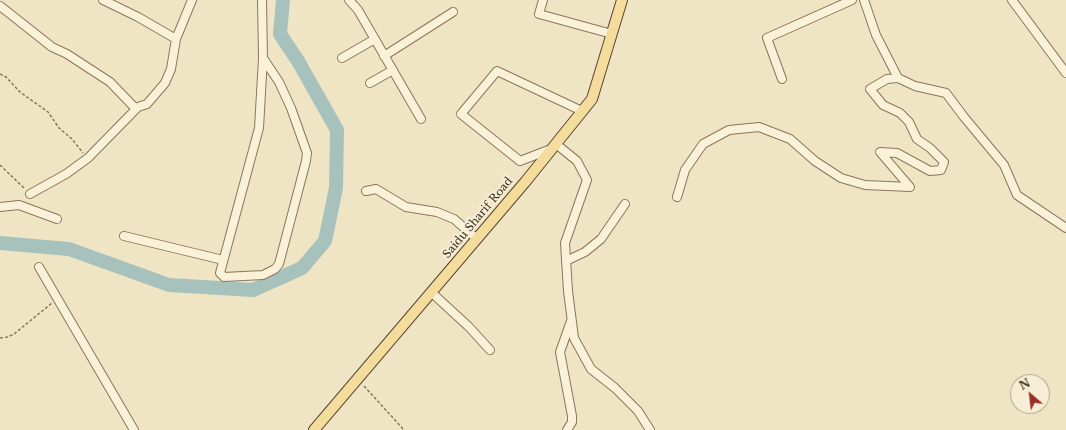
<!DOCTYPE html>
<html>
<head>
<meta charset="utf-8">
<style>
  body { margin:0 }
  #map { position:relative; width:1066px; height:430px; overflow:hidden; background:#efe5c5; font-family:"Libre Baskerville",serif }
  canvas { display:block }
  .north { position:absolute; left:1010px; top:374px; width:40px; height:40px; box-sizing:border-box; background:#f6eed5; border:1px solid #aba18c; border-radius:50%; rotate:332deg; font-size:11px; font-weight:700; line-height:16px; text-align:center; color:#3b2d1f }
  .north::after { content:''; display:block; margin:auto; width:14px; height:18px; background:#9b2d29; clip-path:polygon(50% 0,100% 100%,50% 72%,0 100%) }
</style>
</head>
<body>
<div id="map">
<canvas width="1066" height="430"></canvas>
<div class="north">N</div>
</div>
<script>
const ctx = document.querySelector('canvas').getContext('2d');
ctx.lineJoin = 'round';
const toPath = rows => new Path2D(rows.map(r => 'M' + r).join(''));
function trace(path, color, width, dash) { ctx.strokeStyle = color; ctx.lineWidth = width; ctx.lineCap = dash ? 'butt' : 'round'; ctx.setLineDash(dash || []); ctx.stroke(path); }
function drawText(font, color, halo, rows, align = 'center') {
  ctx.font = font + ' "Libre Baskerville",serif'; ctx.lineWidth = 4; ctx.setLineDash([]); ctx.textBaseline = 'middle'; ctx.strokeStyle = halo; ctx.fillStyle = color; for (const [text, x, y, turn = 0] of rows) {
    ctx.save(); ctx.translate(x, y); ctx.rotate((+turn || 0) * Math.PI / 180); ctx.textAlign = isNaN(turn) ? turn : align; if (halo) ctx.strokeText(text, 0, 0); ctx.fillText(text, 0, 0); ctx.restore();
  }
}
trace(toPath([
  [0,243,69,249,169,285,253,290,302,268,325,241,336,188,337,130,298,61,280,34,283,0]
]), '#a7c2bc', 14);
const minor = toPath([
  [103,0,138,17,176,39],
  [262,0,263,58,259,128,220,273,224,277,263,275,275,269,279,264,306,161,307,153,291,108,279,82,263,58],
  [349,0,358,10,421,119],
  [543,0,539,14,612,34],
  [864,0,876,35,898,78,915,86,946,93,964,117,1004,165,1017,195,1066,228],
  [1012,0,1066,73],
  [0,6,52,47,67,54,110,82,136,109],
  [384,56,453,12],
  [342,58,375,39],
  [782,79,767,38,852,0],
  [370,83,393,70],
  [556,144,577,161,587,180,565,243,568,291,574,338,591,369,615,388,638,411,650,430],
  [551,149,520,161,461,114,497,71,582,111],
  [366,191,376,189,406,207,437,212,454,219,477,239],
  [30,194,66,174,88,158,138,107,147,104,165,83,171,69,176,39,192,0],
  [677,197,685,170,703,144,729,130,759,127,790,139,815,161,841,178,865,185,910,187,880,152,897,153,930,171,941,170,944,162,930,148,917,139,909,122,900,113,883,105,870,89,887,79,898,78],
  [0,207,19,205,57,219],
  [124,236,223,260],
  [566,261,585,252,601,239,625,204],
  [39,267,134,430],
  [431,292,469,327,490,350],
  [567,430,572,422,572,416,560,352,571,321]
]);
const major = toPath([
  [314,430,526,181,592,99,622,0]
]);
trace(minor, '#8b765a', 10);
trace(major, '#59442f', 12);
trace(toPath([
  [0,74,6,77,20,92,48,112,59,128,72,139,83,153],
  [0,165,25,189],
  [0,338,8,337,14,334,52,303],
  [364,386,404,430]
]), '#8b765a', 1.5, [3, 2]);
trace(minor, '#faf1d9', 8);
trace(major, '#f3dc9c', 10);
drawText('11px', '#3b2d1f', '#f6eed5', [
  ["Saidu Sharif Road",478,218,-50]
]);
</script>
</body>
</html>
